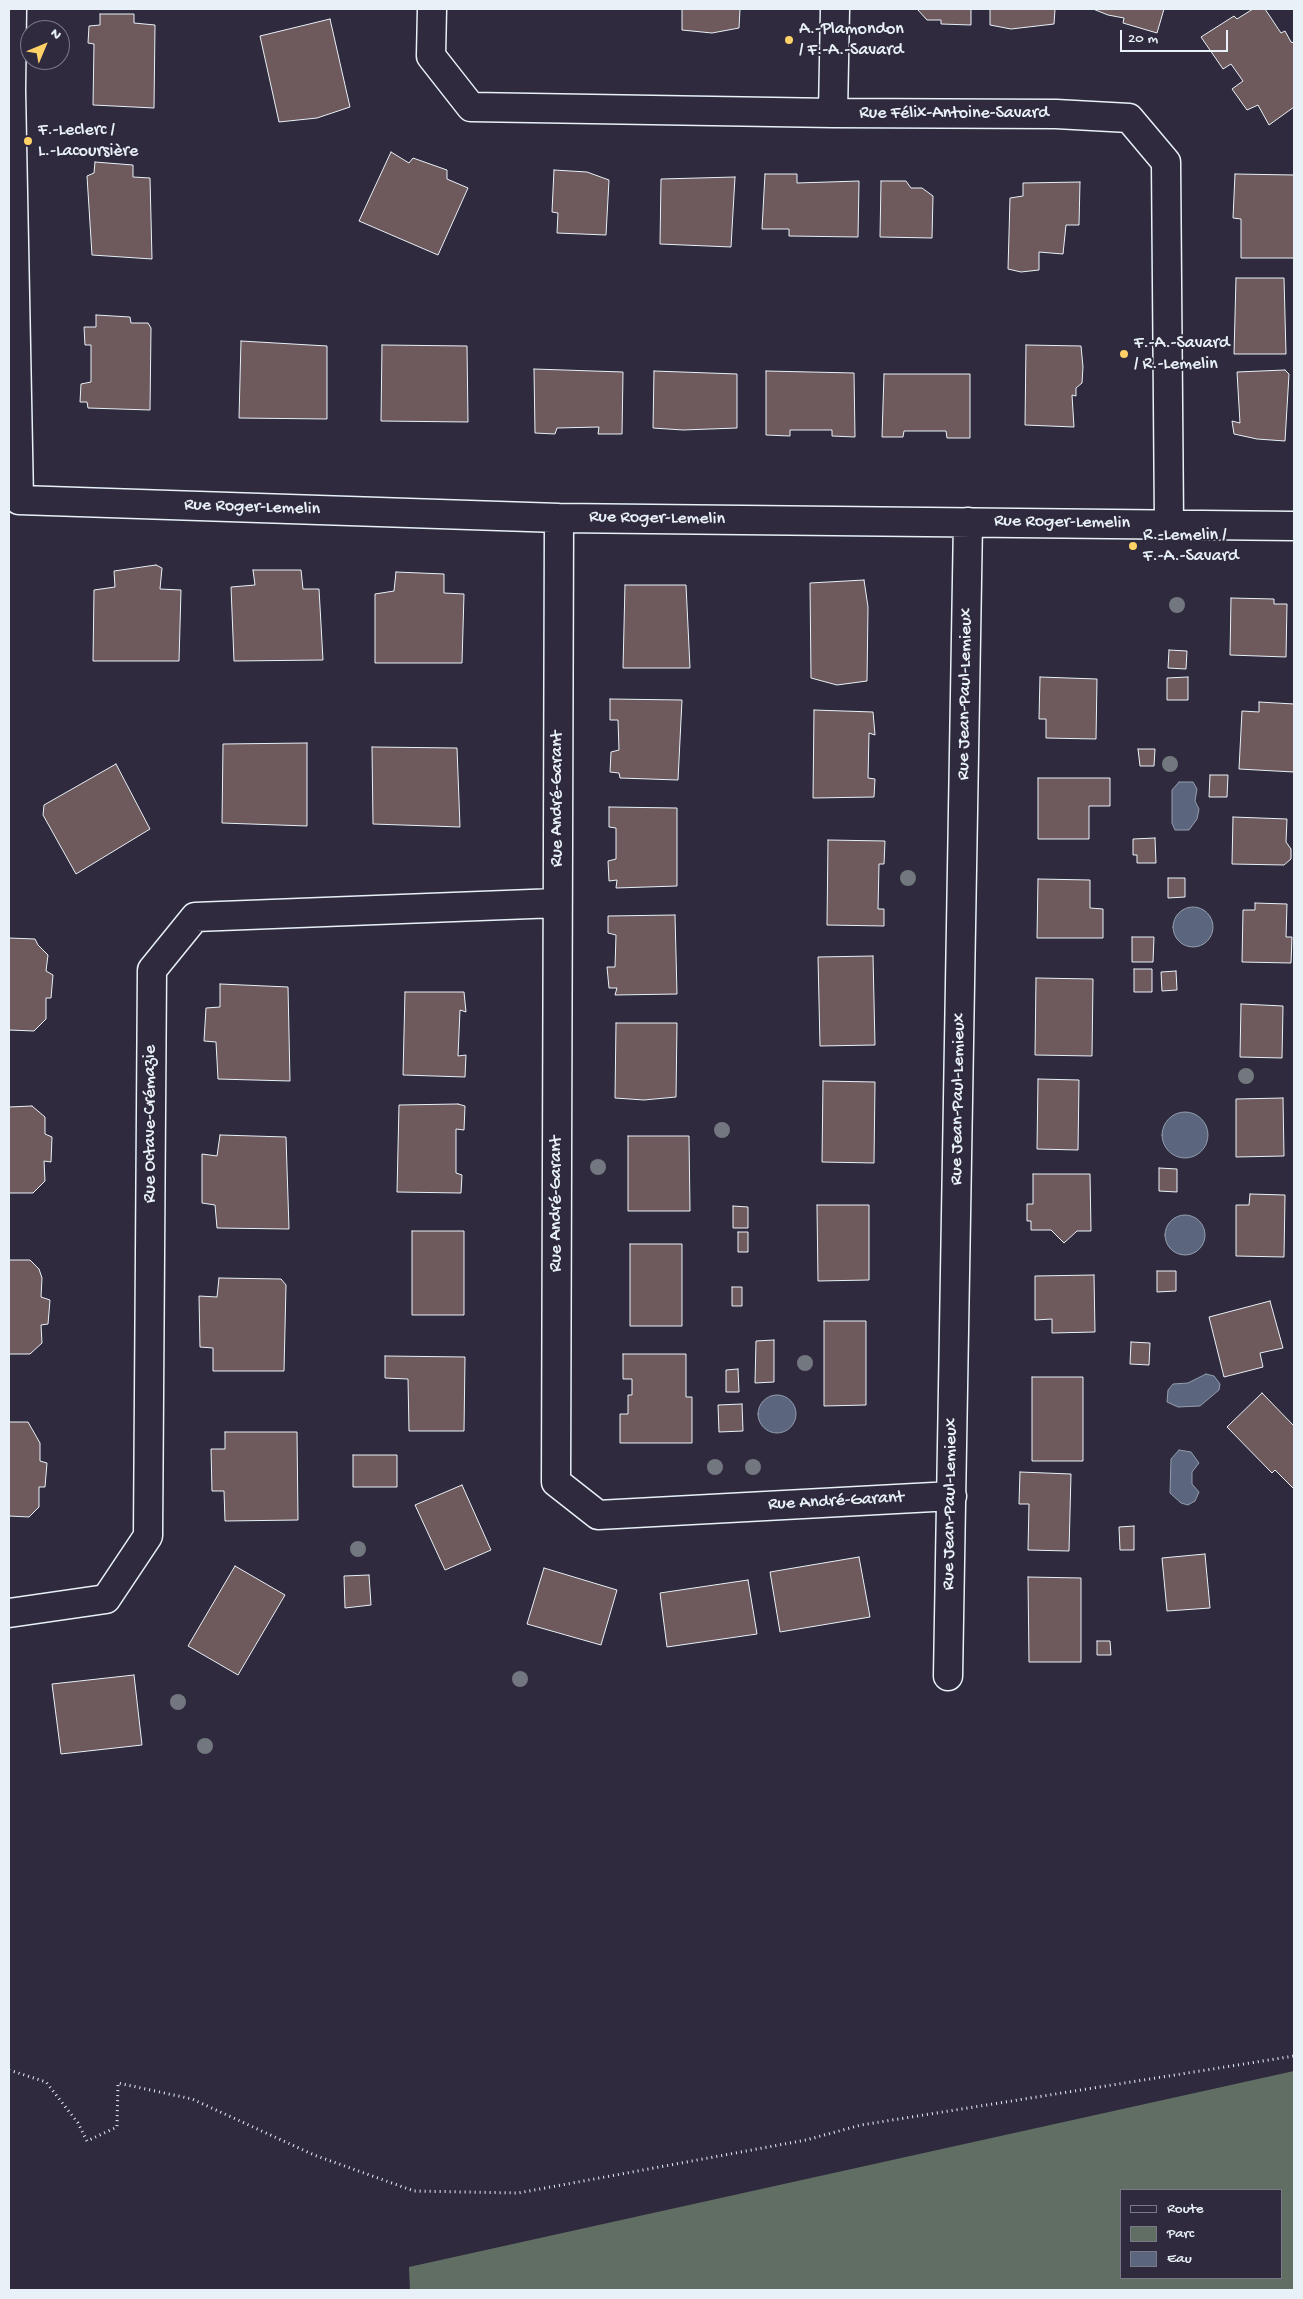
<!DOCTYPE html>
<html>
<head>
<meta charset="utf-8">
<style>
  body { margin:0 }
  #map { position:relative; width:1303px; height:2299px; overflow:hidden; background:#2f2a3d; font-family:"Gochi Hand",sans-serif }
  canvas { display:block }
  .frame { position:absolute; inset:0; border:10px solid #e8f1f8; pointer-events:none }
  .legend { position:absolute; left:1120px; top:2189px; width:162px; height:90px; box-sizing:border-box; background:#2f2a3d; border:1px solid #797a88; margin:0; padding:6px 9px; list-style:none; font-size:15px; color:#e8f1f8 }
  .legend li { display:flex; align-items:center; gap:10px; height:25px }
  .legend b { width:25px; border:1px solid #797a88 }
  .north { position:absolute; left:20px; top:20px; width:50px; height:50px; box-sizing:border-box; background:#2f2a3d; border:1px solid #797a88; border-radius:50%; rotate:45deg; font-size:14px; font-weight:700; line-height:20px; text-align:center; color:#e8f1f8 }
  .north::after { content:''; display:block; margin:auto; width:18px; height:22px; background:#ffd166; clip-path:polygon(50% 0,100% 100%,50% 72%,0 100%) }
  .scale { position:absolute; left:1120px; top:30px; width:108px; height:22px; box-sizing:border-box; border:2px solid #e8f1f8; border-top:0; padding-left:6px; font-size:15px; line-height:18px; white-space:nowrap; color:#e8f1f8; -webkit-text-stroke:4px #2f2a3d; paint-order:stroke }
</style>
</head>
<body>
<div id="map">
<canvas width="1303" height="2299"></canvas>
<div class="frame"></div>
<ul class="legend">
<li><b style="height:6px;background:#2f2a3d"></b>Route</li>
<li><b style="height:14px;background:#606e64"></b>Parc</li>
<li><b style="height:14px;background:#5b667e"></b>Eau</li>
</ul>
<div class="north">N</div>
<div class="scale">20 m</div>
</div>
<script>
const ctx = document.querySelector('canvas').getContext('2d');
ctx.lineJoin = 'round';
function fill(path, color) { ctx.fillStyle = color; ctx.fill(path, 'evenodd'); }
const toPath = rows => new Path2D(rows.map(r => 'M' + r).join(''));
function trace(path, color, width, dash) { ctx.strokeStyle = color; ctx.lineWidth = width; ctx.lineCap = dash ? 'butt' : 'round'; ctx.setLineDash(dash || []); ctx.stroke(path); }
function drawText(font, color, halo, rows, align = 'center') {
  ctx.font = font + ' "Gochi Hand",sans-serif'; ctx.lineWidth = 4; ctx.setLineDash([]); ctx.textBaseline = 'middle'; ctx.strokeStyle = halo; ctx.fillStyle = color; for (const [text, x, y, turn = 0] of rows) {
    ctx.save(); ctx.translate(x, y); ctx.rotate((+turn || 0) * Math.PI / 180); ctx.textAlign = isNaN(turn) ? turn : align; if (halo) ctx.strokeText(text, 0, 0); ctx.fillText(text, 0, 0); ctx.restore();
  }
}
fill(toPath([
  [1294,2071,1294,2290,410,2290,409,2267],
  [1122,2190,1282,2190,1282,2278,1122,2278]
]), '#606e64');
const water = toPath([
  [1179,782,1193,782,1197,789,1195,801,1199,809,1197,819,1189,830,1175,830,1172,823,1172,790,1179,782],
  '1173 927a20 20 0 1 1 40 0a20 20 0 1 1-40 0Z',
  '1162 1135a23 23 0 1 1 46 0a23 23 0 1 1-46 0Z',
  '1165 1235a20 20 0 1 1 40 0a20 20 0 1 1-40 0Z',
  [1206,1374,1214,1376,1220,1384,1219,1390,1200,1406,1178,1407,1167,1402,1168,1390,1173,1384,1188,1383,1206,1374],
  '758 1414a19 19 0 1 1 38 0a19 19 0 1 1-38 0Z',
  [1179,1450,1191,1452,1199,1463,1192,1472,1192,1484,1199,1492,1195,1501,1188,1505,1181,1503,1170,1493,1171,1459,1179,1450]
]);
fill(water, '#5b667e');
trace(water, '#939eaf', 1);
const building = toPath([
  [682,9,740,9,739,28,712,33,682,30,682,9],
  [917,9,971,9,971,25,941,24,941,20,927,20,917,9],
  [990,9,1055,9,1054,24,1011,29,990,25,990,9],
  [1093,9,1164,9,1157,33,1123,23,1124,18,1108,15,1093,9],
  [1253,9,1265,9,1281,33,1285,31,1291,42,1294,43,1294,107,1269,125,1258,105,1247,110,1232,89,1243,81,1231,64,1223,69,1201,37,1234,16,1237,19,1253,9],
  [100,14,134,14,134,23,155,25,154,108,93,105,94,44,88,43,89,26,100,25,100,14],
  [330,19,350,107,317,118,279,122,260,36,330,19],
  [391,152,409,163,413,158,447,170,447,179,468,188,438,255,359,221,391,152],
  [95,162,133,165,133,177,150,178,152,259,92,255,87,176,94,173,95,162],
  [554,170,587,172,609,180,606,235,557,233,558,213,552,212,554,170],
  [765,174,797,174,797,183,859,181,858,237,789,236,789,229,762,229,765,174],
  [1235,174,1294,175,1294,258,1241,258,1241,219,1233,218,1235,174],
  [735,177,731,247,660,244,661,179,735,177],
  [881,181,906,181,911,188,922,188,933,196,932,238,880,237,881,181],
  [1080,182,1079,225,1066,225,1063,254,1039,252,1039,270,1021,272,1008,269,1010,198,1023,196,1023,183,1080,182],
  [1236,278,1284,278,1286,354,1234,354,1236,278],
  [96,315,130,317,131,323,148,323,151,328,150,410,88,408,87,402,80,402,81,384,91,382,91,345,85,345,84,327,96,327,96,315],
  [241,341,327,346,327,419,239,418,241,341],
  [382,345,467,346,468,422,381,421,382,345],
  [1026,345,1081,346,1083,367,1082,383,1076,388,1076,396,1072,395,1074,427,1025,425,1026,345],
  [534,369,623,372,622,434,598,434,599,427,557,428,555,434,535,433,534,369],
  [1285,370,1289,374,1285,441,1257,439,1234,434,1232,421,1240,423,1237,372,1285,370],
  [654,371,737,374,737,428,683,430,653,428,654,371],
  [766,371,854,373,855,437,832,436,832,430,790,430,790,436,766,435,766,371],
  [884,374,970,374,970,438,947,438,946,431,904,431,903,437,882,437,884,374],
  [156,565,162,568,160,589,181,590,179,661,93,661,94,590,115,587,114,571,156,565],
  [253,570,301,570,303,589,319,589,323,660,234,661,231,587,255,585,253,570],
  [396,572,444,574,444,593,464,594,462,663,375,663,375,594,394,591,396,572],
  [864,580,868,607,867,681,837,685,811,678,810,583,864,580],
  [625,585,686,585,690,668,623,668,625,585],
  [1231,598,1274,599,1274,604,1287,604,1286,657,1230,655,1231,598],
  [1169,650,1187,651,1186,669,1168,668,1169,650],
  [1040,677,1097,679,1096,739,1046,738,1046,719,1039,719,1040,677],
  [1188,677,1188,700,1167,700,1167,678,1188,677],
  [610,699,682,700,678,780,620,778,619,773,610,772,611,752,619,750,618,720,610,720,610,699],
  [1259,702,1294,704,1294,772,1239,769,1242,711,1259,712,1259,702],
  [814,710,873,712,875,735,869,733,868,778,875,779,874,797,813,798,814,710],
  [307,743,307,826,222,823,223,744,307,743],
  [372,747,457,748,460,827,373,824,372,747],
  [1138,749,1155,749,1154,766,1140,766,1138,749],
  [116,764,150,829,76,874,43,815,44,805,116,764],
  [1210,775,1228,775,1227,797,1209,797,1210,775],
  [1038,778,1110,778,1110,806,1089,806,1089,839,1038,839,1038,778],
  [609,807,677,808,677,886,616,888,617,880,609,881,608,861,616,859,616,828,609,827,609,807],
  [1233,817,1287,819,1286,842,1291,849,1291,859,1284,865,1232,864,1233,817],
  [1155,838,1156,863,1137,863,1137,855,1133,855,1133,839,1155,838],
  [828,840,885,841,884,864,879,864,878,909,884,909,884,926,827,925,828,840],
  [1168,878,1185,878,1185,897,1168,898,1168,878],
  [1038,879,1090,880,1090,908,1103,909,1103,938,1037,938,1038,879],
  [1255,903,1287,904,1286,937,1292,937,1291,963,1242,962,1243,910,1255,910,1255,903],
  [675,915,677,994,615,995,617,988,609,988,607,967,615,967,616,935,608,933,608,916,675,915],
  [1132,937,1154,937,1153,962,1132,962,1132,937],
  [9,938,35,939,38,945,48,955,46,971,53,975,51,998,46,998,46,1019,34,1031,9,1030,9,938],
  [873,956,875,1045,820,1046,818,957,873,956],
  [1134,969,1152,969,1152,992,1134,992,1134,969],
  [1176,971,1177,990,1162,991,1161,972,1176,971],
  [1036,978,1093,979,1092,1056,1035,1055,1036,978],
  [220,984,288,987,290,1081,218,1079,216,1042,204,1041,206,1008,220,1007,220,984],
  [405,992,464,992,466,1012,460,1010,458,1056,466,1055,465,1077,403,1075,405,992],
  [1241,1004,1283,1006,1282,1058,1240,1057,1241,1004],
  [616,1023,677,1023,676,1097,644,1100,615,1098,616,1023],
  [1038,1079,1079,1080,1078,1150,1037,1149,1038,1079],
  [823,1081,875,1082,874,1163,822,1162,823,1081],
  [1283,1098,1284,1156,1236,1157,1236,1099,1283,1098],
  [458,1104,465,1106,464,1130,456,1129,456,1173,462,1175,461,1193,397,1192,399,1105,458,1104],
  [32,1106,45,1117,45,1134,52,1137,51,1162,44,1161,45,1181,33,1193,9,1193,9,1107,32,1106],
  [220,1135,286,1137,289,1229,217,1228,215,1205,202,1203,202,1154,217,1156,220,1135],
  [628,1136,689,1136,690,1211,628,1211,628,1136],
  [1159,1168,1177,1169,1177,1192,1159,1191,1159,1168],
  [1033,1174,1090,1174,1091,1231,1077,1231,1064,1243,1051,1230,1031,1230,1031,1221,1027,1221,1027,1204,1033,1204,1033,1174],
  [1250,1194,1285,1195,1284,1257,1236,1256,1236,1205,1249,1205,1250,1194],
  [817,1205,869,1205,869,1280,818,1281,817,1205],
  [733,1206,748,1207,748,1228,733,1228,733,1206],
  [412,1231,464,1231,464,1315,412,1315,412,1231],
  [738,1232,748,1232,748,1252,738,1252,738,1232],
  [630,1244,682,1244,682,1326,630,1326,630,1244],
  [9,1260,30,1260,39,1269,42,1278,41,1297,50,1300,48,1324,41,1325,42,1343,30,1354,9,1354,9,1260],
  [1157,1271,1176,1271,1176,1291,1157,1292,1157,1271],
  [1094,1275,1095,1332,1052,1333,1052,1319,1035,1320,1035,1276,1094,1275],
  [219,1278,281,1279,286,1285,284,1371,213,1371,213,1348,200,1347,199,1296,217,1297,219,1278],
  [732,1287,742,1287,742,1306,732,1306,732,1287],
  [1270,1301,1283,1348,1260,1353,1263,1367,1224,1377,1209,1317,1270,1301],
  [824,1321,866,1321,866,1405,824,1406,824,1321],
  [774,1340,774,1382,755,1383,756,1341,774,1340],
  [1131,1342,1150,1343,1149,1365,1130,1364,1131,1342],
  [623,1354,686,1354,686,1397,692,1397,692,1443,620,1443,620,1414,628,1414,628,1395,632,1395,632,1379,623,1379,623,1354],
  [385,1356,465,1357,464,1431,409,1431,408,1379,385,1378,385,1356],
  [738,1369,739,1392,726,1392,726,1370,738,1369],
  [1032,1377,1083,1377,1083,1461,1032,1461,1032,1377],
  [1262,1393,1294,1426,1294,1489,1275,1470,1272,1473,1227,1427,1262,1393],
  [742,1404,743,1431,719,1432,718,1405,742,1404],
  [9,1422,28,1422,40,1443,40,1461,47,1463,45,1487,39,1487,39,1507,29,1517,9,1516,9,1422],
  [225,1432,297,1432,298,1520,225,1521,224,1491,212,1491,211,1449,225,1449,225,1432],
  [353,1455,397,1455,397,1487,353,1487,353,1455],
  [1020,1472,1071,1474,1069,1551,1028,1550,1029,1504,1019,1504,1020,1472],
  [462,1485,491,1550,445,1570,415,1505,462,1485],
  [1134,1526,1134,1550,1120,1550,1119,1527,1134,1526],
  [1205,1554,1210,1608,1167,1611,1162,1558,1205,1554],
  [859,1557,870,1617,780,1632,770,1572,859,1557],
  [235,1566,285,1595,238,1675,188,1646,235,1566],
  [544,1568,617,1590,601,1645,527,1624,544,1568],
  [369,1575,371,1605,345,1608,344,1576,369,1575],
  [1028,1577,1081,1578,1081,1662,1029,1662,1028,1577],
  [748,1580,757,1634,667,1647,660,1593,748,1580],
  [1097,1641,1110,1641,1111,1655,1097,1655,1097,1641],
  [134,1675,142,1745,61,1754,52,1684,134,1675]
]);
fill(building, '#6e595c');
trace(building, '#e8f1f8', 1);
const street = toPath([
  [12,9,11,90,19,500],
  [432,9,431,56,471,107,833,113,1056,114,1129,118,1166,162,1169,524],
  [833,113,835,9],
  [19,500,559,518,1294,526],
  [559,518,556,1482,598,1515,952,1496],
  [9,1613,106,1599,148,1536,152,970,195,917,557,903],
  [948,1676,968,522]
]);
trace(street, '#e8f1f8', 31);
trace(toPath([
  [9,2070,46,2082,78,2123,87,2141,117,2127,118,2083,192,2099,314,2155,414,2191,518,2193,806,2140,861,2125,1294,2056]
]), '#e8f1f8', 3, [1, 4]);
trace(street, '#2f2a3d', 28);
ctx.fillStyle = '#73777f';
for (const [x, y] of [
  [1177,605],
  [1170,764],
  [908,878],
  [1246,1076],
  [722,1130],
  [598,1167],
  [805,1363],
  [715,1467],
  [753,1467],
  [358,1549],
  [520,1679],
  [178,1702],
  [205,1746]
]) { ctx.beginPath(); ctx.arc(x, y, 8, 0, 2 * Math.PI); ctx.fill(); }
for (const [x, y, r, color] of [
  [789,40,5,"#ffd166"],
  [28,141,5,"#ffd166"],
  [1124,354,5,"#ffd166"],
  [1133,546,5,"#ffd166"]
]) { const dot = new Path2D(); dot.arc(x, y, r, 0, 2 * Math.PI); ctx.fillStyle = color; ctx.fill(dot); trace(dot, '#2f2a3d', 2); }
drawText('18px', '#e8f1f8', '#2f2a3d', [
  ["A.-Plamondon",799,30],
  ["/ F.-A.-Savard",799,51],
  ["F.-Leclerc /",38,131],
  ["L.-Lacoursière",38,152],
  ["F.-A.-Savard",1134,344],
  ["/ R.-Lemelin",1134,365],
  ["R.-Lemelin /",1143,536],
  ["F.-A.-Savard",1143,557]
], 'left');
drawText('18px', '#e8f1f8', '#2f2a3d', [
  ["Rue Félix-Antoine-Savard",954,114],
  ["Rue Roger-Lemelin",252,508,2],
  ["Rue Roger-Lemelin",657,519,1],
  ["Rue Roger-Lemelin",1062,523,1],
  ["Rue Jean-Paul-Lemieux",966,694,-89],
  ["Rue André-Garant",558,799,-90],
  ["Rue Jean-Paul-Lemieux",959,1099,-89],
  ["Rue Octave-Crémazie",151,1124,-90],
  ["Rue André-Garant",557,1204,-90],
  ["Rue André-Garant",836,1502,-3],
  ["Rue Jean-Paul-Lemieux",951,1504,-89]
]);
</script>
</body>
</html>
